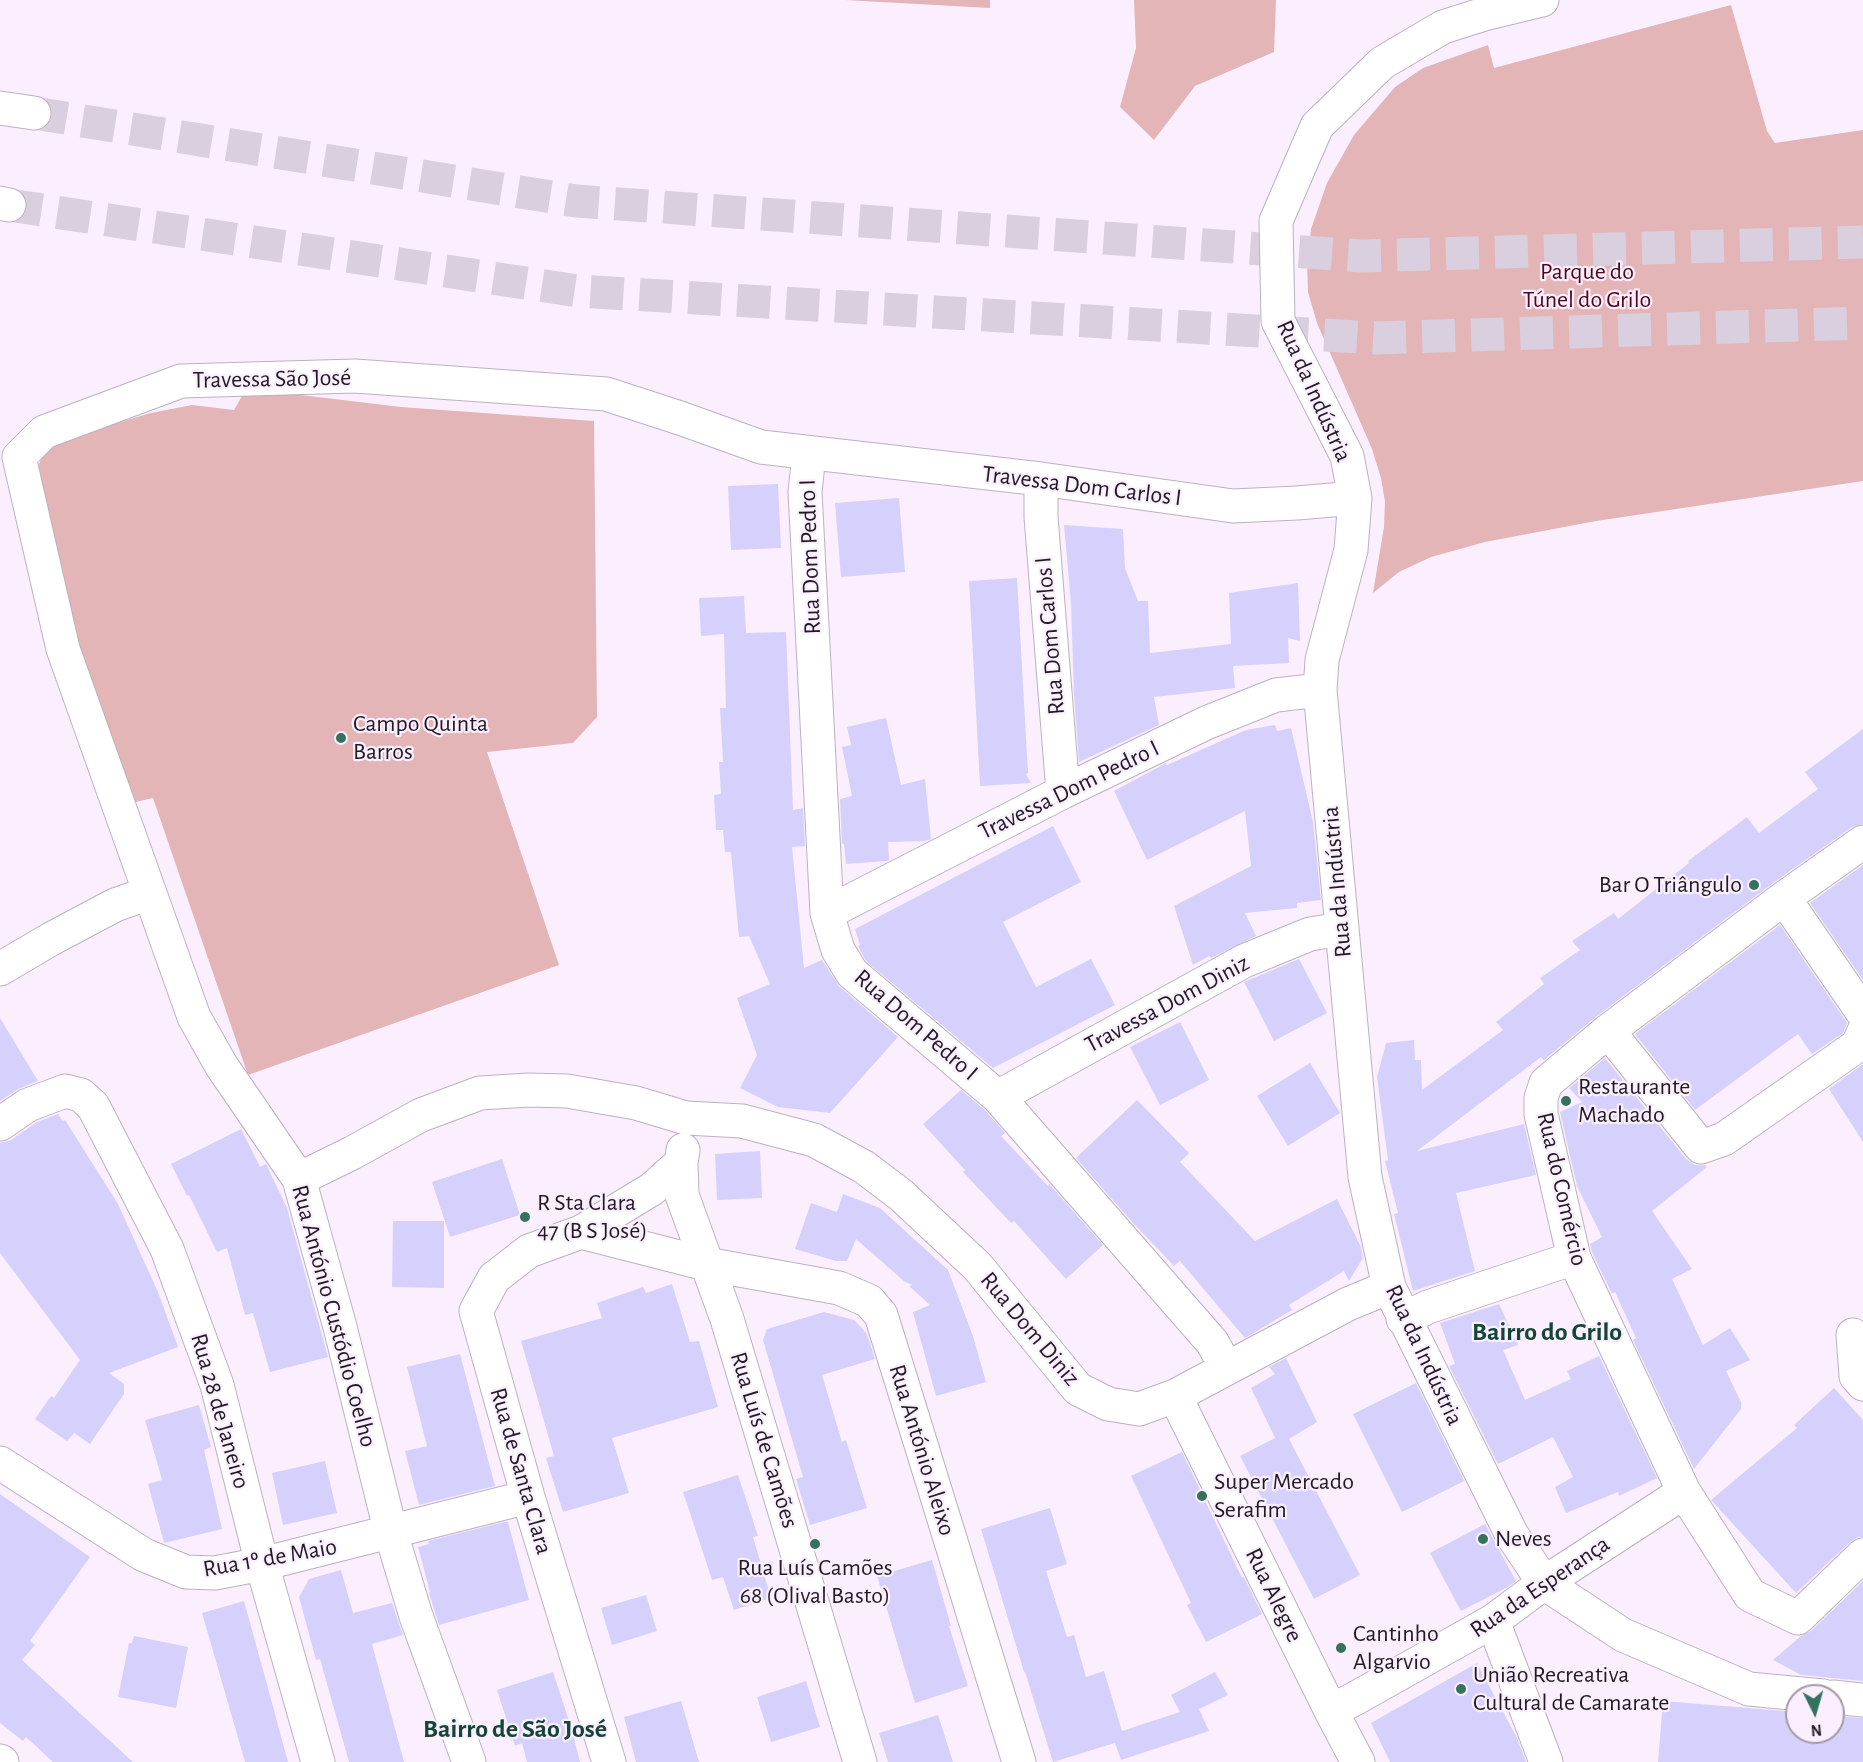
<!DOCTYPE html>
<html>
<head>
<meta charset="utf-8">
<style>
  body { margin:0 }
  #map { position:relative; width:1863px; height:1762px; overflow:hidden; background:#fbefff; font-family:"Alegreya Sans",sans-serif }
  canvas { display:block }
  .north { position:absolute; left:1785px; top:1684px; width:60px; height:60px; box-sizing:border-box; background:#fbefff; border:2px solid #a39aa6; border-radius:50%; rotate:175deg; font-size:16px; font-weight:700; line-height:24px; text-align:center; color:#1f1b21 }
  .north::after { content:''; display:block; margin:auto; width:21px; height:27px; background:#34725d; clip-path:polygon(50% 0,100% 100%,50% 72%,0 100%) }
</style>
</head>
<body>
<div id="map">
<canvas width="1863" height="1762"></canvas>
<div class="north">N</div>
</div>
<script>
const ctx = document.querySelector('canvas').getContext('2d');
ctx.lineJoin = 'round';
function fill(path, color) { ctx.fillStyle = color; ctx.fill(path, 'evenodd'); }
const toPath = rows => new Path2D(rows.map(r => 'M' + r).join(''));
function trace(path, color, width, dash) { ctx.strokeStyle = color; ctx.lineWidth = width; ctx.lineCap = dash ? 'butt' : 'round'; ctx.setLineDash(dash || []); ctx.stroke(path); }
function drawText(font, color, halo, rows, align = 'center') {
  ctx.font = font + ' "Alegreya Sans",sans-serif'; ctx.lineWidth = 4.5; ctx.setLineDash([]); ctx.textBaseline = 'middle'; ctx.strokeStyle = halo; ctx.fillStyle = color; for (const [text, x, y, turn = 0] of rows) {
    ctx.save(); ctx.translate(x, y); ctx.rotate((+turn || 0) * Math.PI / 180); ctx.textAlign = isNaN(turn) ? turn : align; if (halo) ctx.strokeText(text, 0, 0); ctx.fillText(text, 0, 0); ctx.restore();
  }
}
fill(toPath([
  [845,0,990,0,990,8],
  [1134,0,1276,0,1274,52,1195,86,1154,140,1120,107,1136,48],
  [1731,5,1767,131,1775,143,1863,130,1863,481,1596,521,1485,542,1431,557,1399,572,1373,593,1384,527,1385,502,1381,478,1372,449,1317,323,1308,292,1307,263,1311,229,1327,183,1354,135,1395,87,1423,68,1488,45,1494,68],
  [284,393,401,407,594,421,597,717,573,743,487,752,559,965,248,1075,153,798,127,804,101,733,41,502,38,467,42,456,48,447,62,439,151,413,192,405,234,410,242,396]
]), '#e3b5b6');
fill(toPath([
  [778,484,781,548,731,550,728,486],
  [899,498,905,572,841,577,835,503],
  [1064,525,1123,529,1125,568,1138,601,1148,601,1150,653,1231,644,1229,593,1298,583,1300,641,1288,638,1289,663,1233,666,1235,688,1154,697,1159,725,1079,762,1074,695,1071,603],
  [1017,578,1028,773,1026,774,1031,783,980,786,969,581],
  [744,596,746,633,786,632,793,810,803,808,805,846,792,847,804,968,822,960,840,987,898,1037,830,1113,778,1107,740,1088,757,1055,737,998,770,984,749,936,739,937,731,852,725,852,723,830,716,830,714,795,721,794,719,762,723,762,720,708,726,708,724,634,701,636,699,598],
  [886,718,901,785,925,779,931,839,925,841,888,842,889,860,887,861,846,864,844,844,842,844,840,799,852,796,842,747,851,745,847,727],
  [1275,725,1277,731,1291,728,1313,822,1321,900,1297,903,1297,908,1245,913,1256,936,1211,958,1209,956,1193,965,1174,906,1251,866,1245,811,1147,860,1114,791,1166,763,1167,765,1246,730],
  [1863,729,1863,824,1852,827,1773,883,1597,1016,1544,1060,1541,1057,1417,1151,1524,1124,1536,1175,1456,1193,1475,1271,1413,1291,1394,1214,1398,1213,1385,1161,1388,1160,1377,1077,1386,1043,1414,1040,1415,1060,1421,1060,1422,1090,1503,1030,1496,1022,1544,984,1540,978,1580,950,1572,941,1614,913,1618,919,1689,863,1688,861,1747,817,1759,833,1818,789,1805,772],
  [1053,826,1081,882,1003,922,1036,987,1091,959,1115,1005,993,1068,866,961,858,946,860,945,855,929],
  [1863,865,1863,980,1810,903],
  [1780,925,1847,1023,1843,1033,1812,1054,1798,1034,1695,1110,1635,1034],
  [1299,959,1327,1013,1274,1041,1244,982],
  [0,1018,38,1081,18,1089,0,1101],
  [1180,1022,1209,1080,1160,1105,1130,1047],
  [1605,1058,1686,1159,1695,1165,1705,1165,1707,1167,1652,1211,1692,1269,1672,1279,1703,1345,1730,1328,1750,1360,1726,1371,1741,1402,1741,1409,1694,1469,1633,1340,1636,1338,1615,1292,1612,1294,1592,1252,1590,1244,1602,1237,1577,1186,1560,1112,1582,1102,1569,1088],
  [1310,1063,1340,1113,1288,1146,1257,1096],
  [1863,1064,1863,1142,1829,1089],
  [961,1090,985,1110,1005,1133,1001,1136,1048,1186,1049,1184,1103,1245,1066,1279,1014,1221,1011,1223,963,1172,965,1170,923,1124],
  [1137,1100,1189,1153,1180,1162,1255,1241,1337,1199,1361,1247,1363,1258,1349,1281,1344,1271,1289,1305,1292,1310,1245,1338,1180,1261,1174,1266,1134,1224,1076,1158],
  [58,1114,63,1121,65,1120,118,1204,158,1292,178,1347,109,1373,124,1384,124,1394,90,1444,74,1433,67,1441,35,1419,51,1396,54,1398,80,1360,0,1253,0,1143,11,1140,37,1122],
  [241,1129,260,1167,266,1164,287,1208,328,1357,270,1372,253,1313,245,1315,227,1248,217,1252,189,1195,187,1196,171,1164],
  [760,1151,762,1198,717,1200,715,1154],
  [502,1159,520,1215,450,1237,432,1182],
  [843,1194,880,1208,948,1270,973,1336,986,1382,936,1396,913,1312,930,1305,909,1286,913,1285,905,1282,856,1239,847,1261,836,1261,795,1249,811,1203,837,1212],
  [393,1221,444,1221,444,1288,392,1287],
  [672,1284,690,1342,699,1341,718,1407,612,1438,629,1493,563,1512,546,1458,554,1456,521,1341,602,1318,597,1303,643,1287,646,1293],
  [1499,1304,1518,1345,1503,1350,1525,1400,1571,1379,1567,1371,1599,1356,1657,1478,1619,1496,1618,1492,1566,1513,1555,1487,1573,1477,1553,1437,1498,1464,1449,1366,1455,1364,1440,1323],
  [824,1312,854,1320,860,1326,867,1334,875,1359,822,1375,842,1442,846,1440,867,1508,810,1525,796,1479,803,1477,763,1340,767,1329],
  [460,1354,495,1486,419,1505,405,1451,427,1446,407,1367],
  [1286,1358,1317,1422,1289,1439,1360,1575,1314,1599,1240,1456,1275,1438,1251,1388,1275,1374,1269,1367],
  [1416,1383,1464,1481,1402,1512,1353,1414],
  [1834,1388,1863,1420,1863,1537,1858,1537,1850,1542,1796,1593,1711,1500,1797,1428,1794,1425],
  [199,1405,211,1447,204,1450,222,1529,164,1543,148,1484,162,1480,145,1420],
  [1182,1452,1242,1578,1244,1577,1262,1614,1206,1642,1187,1605,1191,1603,1131,1476],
  [325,1461,337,1513,283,1525,272,1473],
  [738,1475,758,1536,753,1537,771,1598,734,1610,723,1577,712,1580,683,1492],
  [0,1494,90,1557,30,1641,35,1645,22,1660,133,1762,53,1762,26,1737,23,1741,0,1723],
  [1050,1508,1067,1564,1046,1571,1067,1637,1074,1635,1086,1677,1104,1671,1122,1731,1180,1712,1171,1695,1215,1672,1228,1695,1199,1709,1209,1731,1121,1760,1115,1743,1053,1762,1025,1672,1024,1672,981,1529],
  [504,1522,508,1522,529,1600,439,1625,429,1593,430,1592,418,1547,429,1544,428,1541],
  [1485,1524,1516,1581,1506,1588,1461,1611,1430,1553],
  [932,1560,951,1626,949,1626,968,1686,915,1703,877,1576],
  [341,1570,353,1613,392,1603,403,1635,372,1644,404,1762,349,1762,320,1659,316,1660,299,1597,309,1579],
  [1863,1581,1863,1681,1801,1675,1773,1660,1801,1636,1811,1631],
  [646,1595,657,1631,612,1645,601,1608],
  [244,1601,265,1677,288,1762,245,1762,202,1613],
  [134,1636,188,1647,176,1708,118,1697,129,1643,132,1643],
  [1477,1663,1517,1738,1526,1762,1390,1762,1371,1723],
  [553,1672,571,1727,580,1762,527,1762,522,1743,515,1746,497,1690],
  [806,1681,820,1727,771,1742,757,1697],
  [681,1701,699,1762,636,1762,624,1717],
  [1663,1701,1797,1712,1797,1732,1833,1732,1833,1716,1863,1718,1863,1762,1658,1762],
  [938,1715,953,1762,888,1762,879,1733]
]), '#d5d1fc');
trace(toPath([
  [34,113,576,201,1362,256,1863,242],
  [9,205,578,291,1376,338,1863,323]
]), '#dacfde', 33, [33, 16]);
const minor = toPath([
  [1542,0,1484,14,1443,27,1382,63,1317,126,1276,221,1278,321,1347,456,1355,498,1351,550,1322,660,1320,690,1365,1177,1389,1287,1512,1535,1544,1583,1623,1635,1749,1689,1823,1696],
  [809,454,805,492,827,913,838,950,852,973,998,1097,1212,1342,1226,1367],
  [1041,479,1041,517,1063,792],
  [1863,842,1784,898,1608,1031,1546,1083,1541,1098,1541,1114,1574,1258,1684,1492,1750,1595,1798,1618,1863,1555],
  [1784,898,1863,1013],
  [827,913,1063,792,1206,723,1276,695,1320,690],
  [0,969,51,939,115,905,149,893],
  [1608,1031,1701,1147,1724,1139,1858,1045,1863,1033],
  [998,1097,1244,961,1310,934,1342,929],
  [0,1124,28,1105,65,1091,81,1095,93,1106,167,1249,217,1385,262,1564,318,1762],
  [683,1150,681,1163,682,1195,727,1319,860,1762],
  [299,1179,352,1153,421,1115,480,1093,529,1090,567,1091,636,1103,686,1118,742,1121,814,1140,864,1167,901,1195,977,1266,1078,1389,1108,1404,1139,1409,1175,1396,1348,1304,1389,1287],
  [581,1232,706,1264,839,1288,869,1301,881,1315,1019,1762],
  [1403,1319,1428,1307,1574,1258],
  [1853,1335,1856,1376,1863,1384],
  [1175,1396,1331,1711,1358,1762],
  [0,1463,144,1555,186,1572,215,1573,262,1564,528,1497],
  [1493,1621,1546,1762],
  [1833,1697,1863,1700],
  [1331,1711,1356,1698,1493,1621,1544,1583,1684,1492],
  [0,1761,2,1762],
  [469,1762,416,1616,391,1533,340,1327,299,1179,221,1065,194,1017,63,649,19,457,44,432,181,381,355,376,606,394,680,418,761,447,1041,479,1233,506,1297,503,1355,498],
  [609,1762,528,1497,476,1311,494,1278,529,1251,581,1232,652,1189,681,1163]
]);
const highway = toPath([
  [0,108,34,113],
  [0,203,9,205]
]);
trace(minor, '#bcb1bf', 35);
trace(highway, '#bcb1bf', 35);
trace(minor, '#fff', 33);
trace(highway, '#fff', 33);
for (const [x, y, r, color] of [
  [341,738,6,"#34725d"],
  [1754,885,6,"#34725d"],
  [1566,1101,6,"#34725d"],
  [525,1217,6,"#34725d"],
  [1202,1496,6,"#34725d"],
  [1483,1539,6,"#34725d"],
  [815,1544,6,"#34725d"],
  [1341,1648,6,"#34725d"],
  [1461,1689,6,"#34725d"]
]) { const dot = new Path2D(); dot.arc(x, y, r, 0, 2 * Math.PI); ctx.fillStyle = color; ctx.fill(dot); trace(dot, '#fbefff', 2); }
drawText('24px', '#500715', '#fbefff', [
  ["Parque do",1587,272],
  ["Túnel do Grilo",1587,300]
]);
drawText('24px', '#1f1b21', '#fbefff', [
  ["Travessa São José",272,379,-1],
  ["Rua da Indústria",1314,391,66],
  ["Travessa Dom Carlos I",1082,486,7],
  ["Rua Dom Pedro I",810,557,-92],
  ["Rua Dom Carlos I",1050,636,-95],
  ["Travessa Dom Pedro I",1069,790,-26],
  ["Rua da Indústria",1337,882,-95],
  ["Travessa Dom Diniz",1167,1004,-28],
  ["Rua Dom Pedro I",916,1025,41],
  ["Rua do Comércio",1562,1189,77],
  ["Rua António Custódio Coelho",334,1316,75],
  ["Rua Dom Diniz",1030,1329,50],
  ["Rua da Indústria",1424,1355,65],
  ["Rua 28 de Janeiro",220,1411,74],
  ["Rua Luís de Camões",764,1440,73],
  ["Rua António Aleixo",922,1450,73],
  ["Rua de Santa Clara",521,1471,74],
  ["Rua 1º de Maio",270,1558,-10],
  ["Rua da Esperança",1540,1587,-34],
  ["Rua Alegre",1274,1595,64]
]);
drawText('24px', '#1f1b21', '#fbefff', [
  ["Campo Quinta",353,724],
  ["Barros",353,752],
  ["Bar O Triângulo",1742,885,"right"],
  ["Restaurante",1578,1087],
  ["Machado",1578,1115],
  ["R Sta Clara",537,1203],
  ["47 (B S José)",537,1231],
  ["Super Mercado",1214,1482],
  ["Serafim",1214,1510],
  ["Neves",1495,1539],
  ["Rua Luís Camões",815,1568,"center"],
  ["68 (Olival Basto)",815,1596,"center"],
  ["Cantinho",1353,1634],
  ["Algarvio",1353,1662],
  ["União Recreativa",1473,1675],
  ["Cultural de Camarate",1473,1703]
], 'left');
drawText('bold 26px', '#134637', '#fbefff', [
  ["Bairro do Grilo",1547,1332],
  ["Bairro de São José",515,1729]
]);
</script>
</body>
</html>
